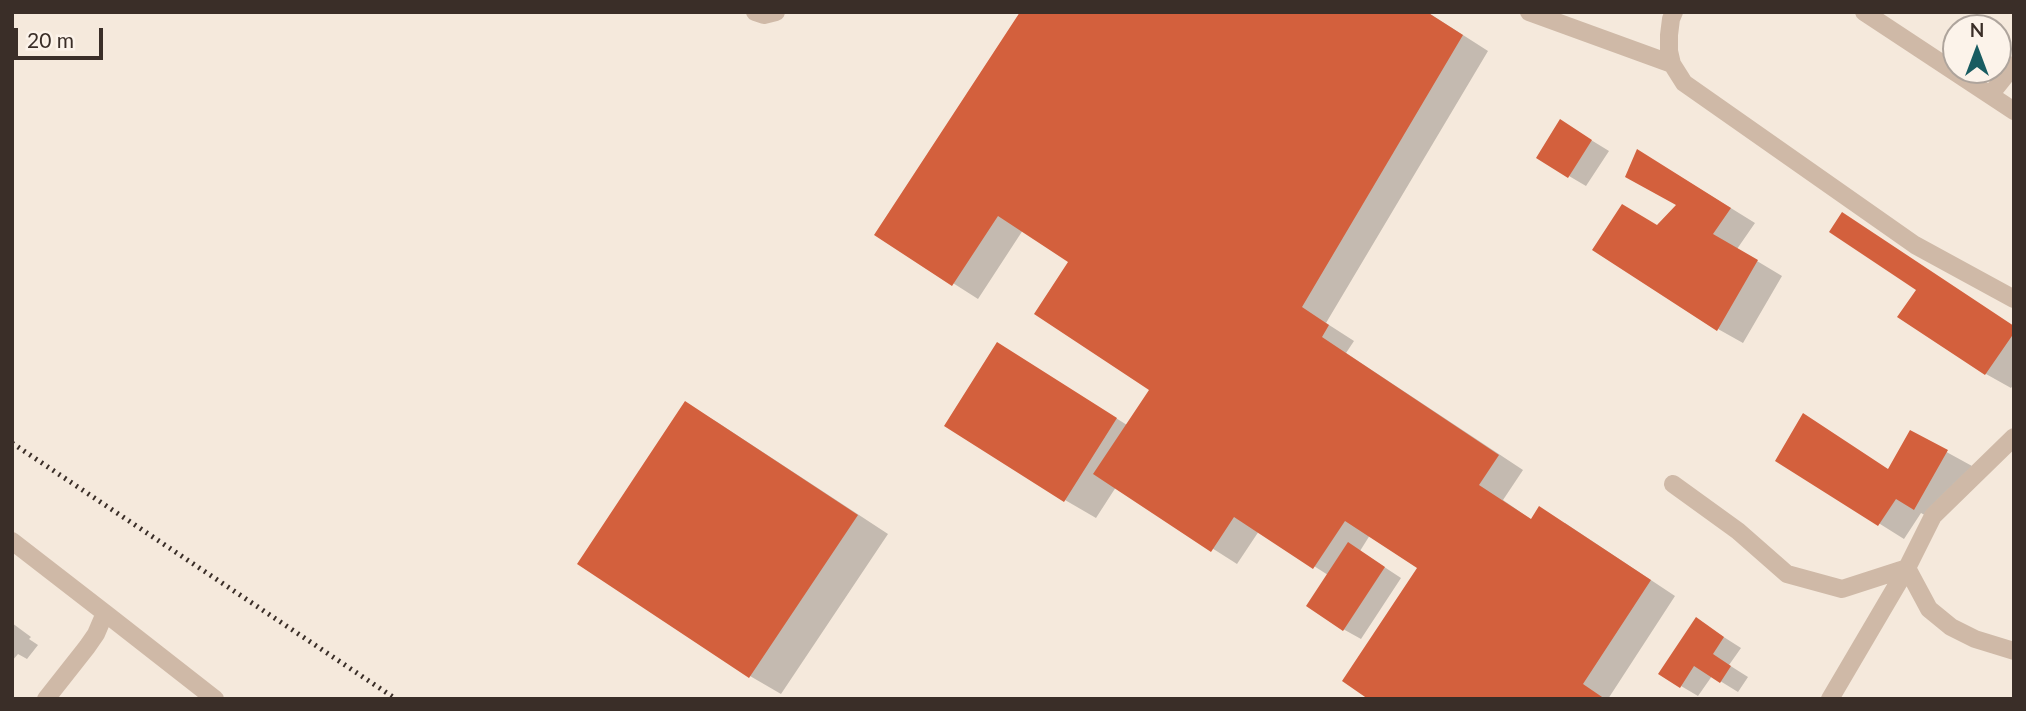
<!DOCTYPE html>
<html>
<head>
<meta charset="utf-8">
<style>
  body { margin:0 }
  #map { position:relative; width:2026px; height:711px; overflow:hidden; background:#f5e9dc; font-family:Lato,sans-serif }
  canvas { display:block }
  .frame { position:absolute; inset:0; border:14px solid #3a2e28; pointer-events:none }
  .north { position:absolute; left:1942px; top:14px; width:70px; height:70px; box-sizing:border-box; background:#fcf3ea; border:2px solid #aea49c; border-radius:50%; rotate:0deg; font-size:19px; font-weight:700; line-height:28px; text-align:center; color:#3a2e28 }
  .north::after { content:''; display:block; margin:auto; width:24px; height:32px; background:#195c61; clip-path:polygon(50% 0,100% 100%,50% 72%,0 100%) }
  .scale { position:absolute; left:14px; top:28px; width:89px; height:32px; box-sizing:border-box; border:4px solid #3a2e28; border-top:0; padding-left:9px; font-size:21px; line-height:24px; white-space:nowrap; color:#3a2e28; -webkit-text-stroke:5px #fcf3ea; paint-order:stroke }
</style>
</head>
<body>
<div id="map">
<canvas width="2026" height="711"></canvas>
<div class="frame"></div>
<div class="north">N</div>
<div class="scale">20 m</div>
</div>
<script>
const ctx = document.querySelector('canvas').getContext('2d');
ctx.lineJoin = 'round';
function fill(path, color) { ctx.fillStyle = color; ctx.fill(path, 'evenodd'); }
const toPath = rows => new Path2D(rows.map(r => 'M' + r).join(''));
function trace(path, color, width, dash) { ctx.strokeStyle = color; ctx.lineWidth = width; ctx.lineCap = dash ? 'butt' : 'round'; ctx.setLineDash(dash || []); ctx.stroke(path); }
fill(toPath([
  [1427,12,1488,51,1326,323,1354,341,1346,353,1523,470,1503,500,1532,520,1565,523,1675,596,1608,699,1371,699,1419,567,1370,535,1360,551,1401,578,1361,639,1343,629,1328,575,1259,531,1237,564,1116,487,1096,518,1065,500,1028,363,1127,425,1151,389,1070,262,1023,230,978,299,876,234],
  [1578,132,1609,151,1586,186,1569,176],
  [1663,166,1755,223,1737,249,1782,276,1743,343,1718,329,1658,227,1678,205],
  [1900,317,2014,326,2014,384,2011,388,1986,374],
  [686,404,717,422,888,534,781,694,750,676],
  [1910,432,1972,466,1939,523,1921,513,1904,539,1778,460,1889,470],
  [1697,620,1741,648,1729,665,1748,677,1738,692,1712,676,1698,696,1681,686],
  [12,623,31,637,29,639,38,645,27,659,18,654,12,661]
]), '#0003');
fill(toPath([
  [1020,12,1427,12,1463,35,1302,307,1329,325,1322,337,1499,455,1479,485,1531,519,1539,506,1651,580,1583,684,1605,699,1368,699,1342,681,1417,568,1345,521,1313,569,1234,517,1211,552,1093,474,1149,390,1034,314,1068,262,998,216,952,286,874,235],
  [1560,119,1592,140,1568,178,1536,158],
  [1637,149,1731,208,1713,234,1758,260,1717,331,1592,250,1622,204,1657,225,1676,205,1625,177],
  [1842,212,2014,326,2014,333,1985,375,1897,317,1916,290,1829,232],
  [997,342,1117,418,1064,502,944,426],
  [685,401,858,515,749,678,577,564],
  [1803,413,1888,469,1910,430,1948,450,1914,510,1896,499,1878,526,1775,461],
  [1348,542,1385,567,1343,631,1306,606],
  [1696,617,1724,637,1713,654,1731,666,1720,683,1694,666,1680,688,1658,674]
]), '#d3603d');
trace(toPath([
  [755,12,764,15,776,12],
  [1529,12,1672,64],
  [1674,12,1671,19,1669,35,1669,51,1672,64,1684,83,1915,245,2014,299],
  [1864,12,2014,111],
  [1990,95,2014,65],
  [2014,437,1933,516,1907,568,1929,609,1951,627,1975,639,2014,651],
  [1673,484,1738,531,1787,574,1842,589,1907,568],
  [12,541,105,613],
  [46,699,87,647,96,634,105,613,215,699],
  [1830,699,1907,568]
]), '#cfb9a7', 18);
trace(toPath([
  [12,443,396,699]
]), '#3a2e28', 5, [2, 5]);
</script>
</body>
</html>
